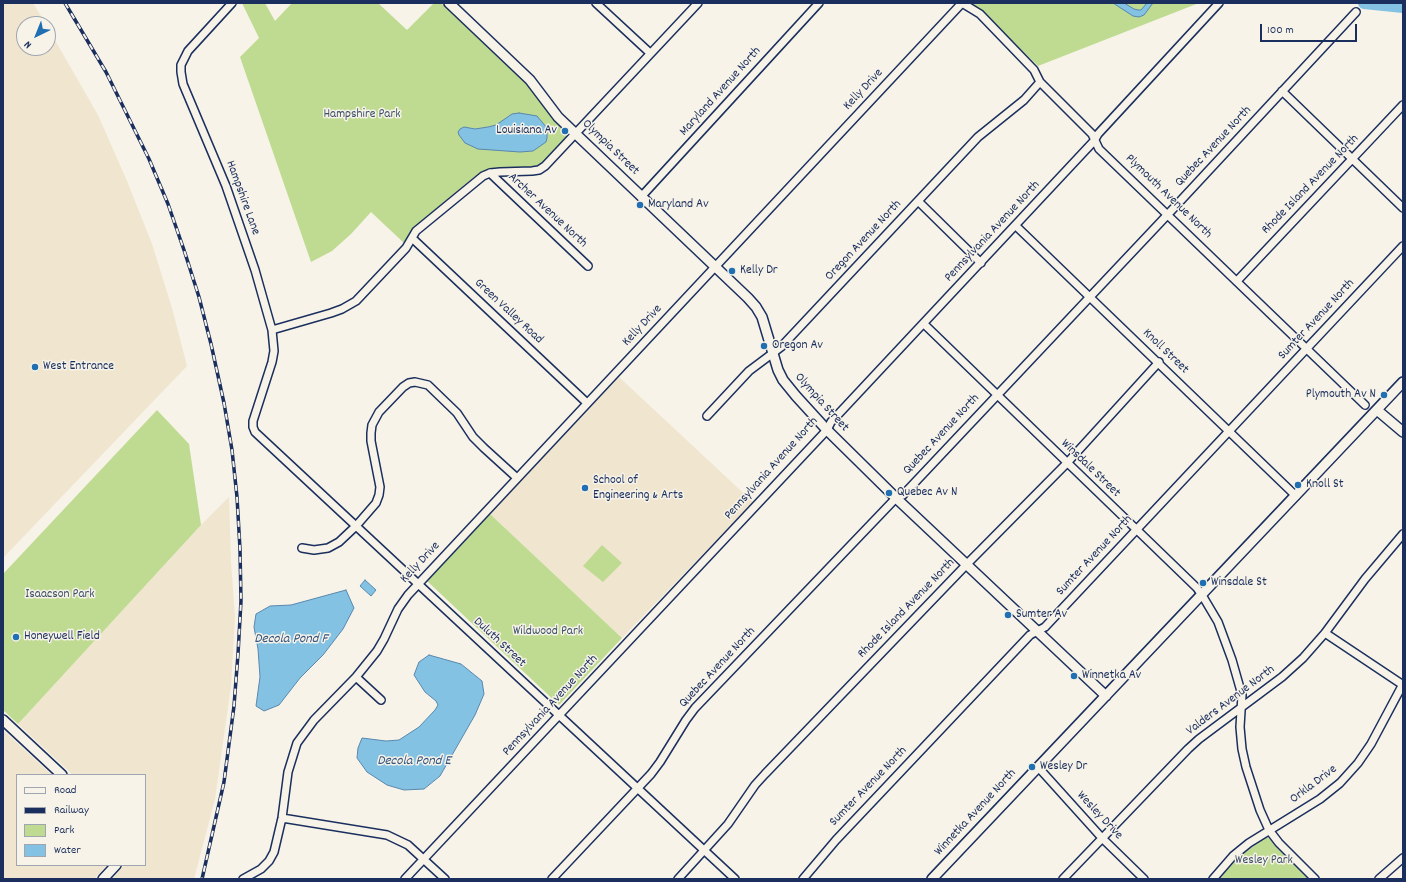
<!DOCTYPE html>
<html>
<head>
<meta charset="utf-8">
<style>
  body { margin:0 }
  #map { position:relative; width:1406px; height:882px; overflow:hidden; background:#f7f3e8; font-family:Dekko,sans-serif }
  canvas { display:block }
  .frame { position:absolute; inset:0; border:4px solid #1b2f5e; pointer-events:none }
  .legend { position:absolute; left:16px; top:774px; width:130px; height:92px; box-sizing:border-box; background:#f7f3e8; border:1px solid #9fa5b1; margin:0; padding:5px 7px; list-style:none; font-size:12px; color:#1b2f5e }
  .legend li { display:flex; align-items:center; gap:8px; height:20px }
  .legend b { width:20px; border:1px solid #9fa5b1 }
  .north { position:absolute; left:16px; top:16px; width:40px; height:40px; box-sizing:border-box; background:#f7f3e8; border:1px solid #9fa5b1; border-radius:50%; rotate:223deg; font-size:11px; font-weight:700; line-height:16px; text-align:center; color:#1b2f5e }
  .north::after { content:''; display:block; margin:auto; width:14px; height:18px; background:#1f6fb2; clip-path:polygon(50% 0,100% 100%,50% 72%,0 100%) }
  .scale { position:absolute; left:1260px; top:24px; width:97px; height:18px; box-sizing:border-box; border:2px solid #1b2f5e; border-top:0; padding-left:5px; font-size:12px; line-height:14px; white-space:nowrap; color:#1b2f5e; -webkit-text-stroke:3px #f7f3e8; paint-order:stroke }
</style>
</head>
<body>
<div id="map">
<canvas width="1406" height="882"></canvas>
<div class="frame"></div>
<ul class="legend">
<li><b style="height:5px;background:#f7f3e8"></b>Road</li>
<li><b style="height:5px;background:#1b2f5e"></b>Railway</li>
<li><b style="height:11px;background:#bfdb92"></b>Park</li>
<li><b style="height:11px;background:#83c2e3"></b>Water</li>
</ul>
<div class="north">N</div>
<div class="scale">100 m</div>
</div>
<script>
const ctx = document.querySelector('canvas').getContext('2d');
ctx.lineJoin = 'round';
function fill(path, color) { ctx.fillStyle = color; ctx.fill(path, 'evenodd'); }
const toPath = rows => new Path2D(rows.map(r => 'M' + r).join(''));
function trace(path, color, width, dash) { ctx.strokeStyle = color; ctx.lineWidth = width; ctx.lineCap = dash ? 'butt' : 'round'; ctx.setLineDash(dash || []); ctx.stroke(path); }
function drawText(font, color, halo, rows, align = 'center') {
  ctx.font = font + ' Dekko,sans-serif'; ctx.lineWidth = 3; ctx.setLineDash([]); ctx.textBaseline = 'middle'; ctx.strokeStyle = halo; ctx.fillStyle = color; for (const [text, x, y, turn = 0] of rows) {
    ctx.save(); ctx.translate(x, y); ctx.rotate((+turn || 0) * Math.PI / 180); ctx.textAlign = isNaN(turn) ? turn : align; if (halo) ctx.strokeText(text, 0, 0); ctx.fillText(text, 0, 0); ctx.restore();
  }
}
fill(toPath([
  [3,3,33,3,46,24,24,24,24,48,48,48,48,28,98,115,127,181,152,244,172,308,187,366,3,558],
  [619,377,753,502,622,638,490,514],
  [229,497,231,563,235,617,231,686,215,799,194,879,112,879,124,865,145,865,145,775,73,775,18,724,201,525],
  [3,730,52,775,17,775,17,865,107,865,94,879,3,879]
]), '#f0e5cf');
fill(toPath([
  [242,3,265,3,275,21,292,3,378,3,407,30,434,3,441,3,528,84,567,133,567,137,542,163,538,166,488,171,474,177,414,227,404,243,371,212,351,234,332,251,311,262,240,57,259,38],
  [969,3,1199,3,1038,66,984,14],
  [157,410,189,444,201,525,18,724,3,710,3,574],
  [490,514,622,638,559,705,427,581],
  [602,545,622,563,603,582,583,566],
  [1264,838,1269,838,1278,849,1308,879,1219,879,1238,858]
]), '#bfdb92');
const water = toPath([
  [1113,3,1124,3,1134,9,1138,10,1141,10,1147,3,1153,3,1144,15,1139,17,1133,16,1113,3],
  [519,113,537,116,547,128,547,138,546,142,533,151,520,152,478,149,465,143,459,135,458,132,460,129,464,127,475,129,488,127,496,125,512,114,519,113],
  [365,580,376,590,371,596,360,586,365,580],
  [346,590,354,608,343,629,323,655,300,678,279,705,264,711,256,706,260,677,258,649,254,627,256,614,270,606,291,605,346,590],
  [429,655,461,664,482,681,484,694,475,715,440,776,424,789,404,790,387,785,367,772,357,758,358,748,362,738,386,741,399,740,419,727,435,710,438,705,436,701,425,692,414,675,419,662,429,655]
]);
fill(water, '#83c2e3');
trace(water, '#5987ae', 1);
trace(toPath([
  [1364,3,1403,7]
]), '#83c2e3', 12);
const street = toPath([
  [232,3,188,51,181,65,181,72,183,84,226,186,255,270,272,330,274,351,272,362,253,421,253,427,255,432,735,879],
  [596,3,650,53],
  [1282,91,1403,208],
  [490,173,588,266],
  [641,197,819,3],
  [918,201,981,263],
  [1016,226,1296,496],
  [412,238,587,403],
  [1237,281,1403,105],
  [924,324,1197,588,1202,595,1218,622,1232,660,1242,695,1240,727,1242,749,1246,767,1260,810,1269,830,1279,843,1315,879],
  [272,330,331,313,342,309,356,301,406,248,416,231,483,176,490,173,500,172,532,171,539,170,545,166,698,3],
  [707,416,749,371,781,347,978,137,1024,100,1040,82],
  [302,548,314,550,328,548,339,542,356,526,376,503,379,495,380,487,371,441,371,433,372,425,379,412,403,387,409,383,415,382,428,385,457,413,473,437,484,448,517,478],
  [1325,633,1403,685],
  [356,677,381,700],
  [1038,767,1102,838,1144,879],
  [282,818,387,835,408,845,445,879],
  [243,879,261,869,269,861,274,852,282,818,288,772,297,743,314,720,356,677,377,651,384,639,398,609,408,595,962,3,980,14,1034,70,1040,82,1092,134,1099,149,1365,405],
  [405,879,827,430,831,422,1094,141,1098,134,1219,3],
  [552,879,651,774,660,762,686,720,695,708,896,498,903,495,1171,211,1356,12],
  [678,879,728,824,755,785,765,774,967,564,1067,463,1159,362],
  [803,879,836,840,1030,635,1045,627,1403,246],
  [1063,879,1188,749,1199,739,1282,677,1303,658,1325,633,1365,579,1403,534],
  [1213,879,1233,856,1249,843,1320,799,1340,783,1358,763,1371,744,1403,684],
  [1379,879,1403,858]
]);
const secondary = toPath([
  [449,3,530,80,558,117,748,298,756,307,762,317,778,370,783,380,796,396,827,430,896,498,1106,696],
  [1377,410,1403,432],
  [3,720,62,775],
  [103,879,116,865],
  [932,879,1403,382]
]);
trace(street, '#1b2f5e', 10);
trace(secondary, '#1b2f5e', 12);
trace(street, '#f7f3e8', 7);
trace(secondary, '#f7f3e8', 9);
const rail = toPath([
  [65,3,106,72,149,159,168,204,184,250,199,297,211,344,224,403,232,450,237,497,240,549,241,601,238,654,234,706,224,782,202,879]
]);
trace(rail, '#1b2f5e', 3.5);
trace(rail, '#f7f3e8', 2, [6]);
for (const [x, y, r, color] of [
  [565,131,4,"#1f6fb2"],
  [640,205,4,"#1f6fb2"],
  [732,271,4,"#1f6fb2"],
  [764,346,4,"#1f6fb2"],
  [35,367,4,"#1f6fb2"],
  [1384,395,4,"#1f6fb2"],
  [1298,485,4,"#1f6fb2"],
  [585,488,4,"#1f6fb2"],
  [889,493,4,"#1f6fb2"],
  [1203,583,4,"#1f6fb2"],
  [1008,615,4,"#1f6fb2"],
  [16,637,4,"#1f6fb2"],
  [1074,676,4,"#1f6fb2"],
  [1032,767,4,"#1f6fb2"]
]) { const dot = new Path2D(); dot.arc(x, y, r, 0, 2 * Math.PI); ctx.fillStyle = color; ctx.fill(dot); trace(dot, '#f7f3e8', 1.5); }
drawText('13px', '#1b2f5e', '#f7f3e8', [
  ["Kelly Drive",864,90,-47],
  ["Maryland Avenue North",721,92,-48],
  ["Quebec Avenue North",1214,147,-47],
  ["Olympia Street",610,148,44],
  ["Rhode Island Avenue North",1311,185,-46],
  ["Plymouth Avenue North",1168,197,44],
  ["Hampshire Lane",242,198,70],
  ["Archer Avenue North",547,211,43],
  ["Pennsylvania Avenue North",993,232,-47],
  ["Oregon Avenue North",864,241,-47],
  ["Green Valley Road",508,312,43],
  ["Sumter Avenue North",1317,320,-47],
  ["Kelly Drive",643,326,-47],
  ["Knoll Street",1165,352,44],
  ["Olympia Street",821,403,48],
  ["Quebec Avenue North",942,435,-47],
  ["Pennsylvania Avenue North",772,469,-48],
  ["Winsdale Street",1090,469,44],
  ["Sumter Avenue North",1095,556,-47],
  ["Kelly Drive",421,563,-47],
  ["Rhode Island Avenue North",907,609,-46],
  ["Duluth Street",499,643,43],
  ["Quebec Avenue North",718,668,-47],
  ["Valders Avenue North",1231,701,-37],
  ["Pennsylvania Avenue North",551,706,-47],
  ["Orkla Drive",1314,785,-37],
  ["Sumter Avenue North",869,787,-46],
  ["Winnetka Avenue North",976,813,-47],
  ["Wesley Drive",1099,816,47]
]);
drawText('13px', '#3c5168', '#f7f3e8', [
  ["Hampshire Park",362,115],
  ["Isaacson Park",60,595],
  ["Wildwood Park",548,632],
  ["Wesley Park",1264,861]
]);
drawText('13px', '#1b2f5e', '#f7f3e8', [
  ["Louisiana Av",557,131,"right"],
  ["Maryland Av",648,205],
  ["Kelly Dr",740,271],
  ["Oregon Av",772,346],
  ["West Entrance",43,367],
  ["Plymouth Av N",1376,395,"right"],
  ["School of",593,481],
  ["Engineering & Arts",593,496],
  ["Knoll St",1306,485],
  ["Quebec Av N",897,493],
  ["Winsdale St",1211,583],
  ["Sumter Av",1016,615],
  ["Honeywell Field",24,637],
  ["Winnetka Av",1082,676],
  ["Wesley Dr",1040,767]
], 'left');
drawText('italic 14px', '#35547f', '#f7f3e8', [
  ["Decola Pond F",291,640],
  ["Decola Pond E",414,762]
]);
</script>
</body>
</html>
